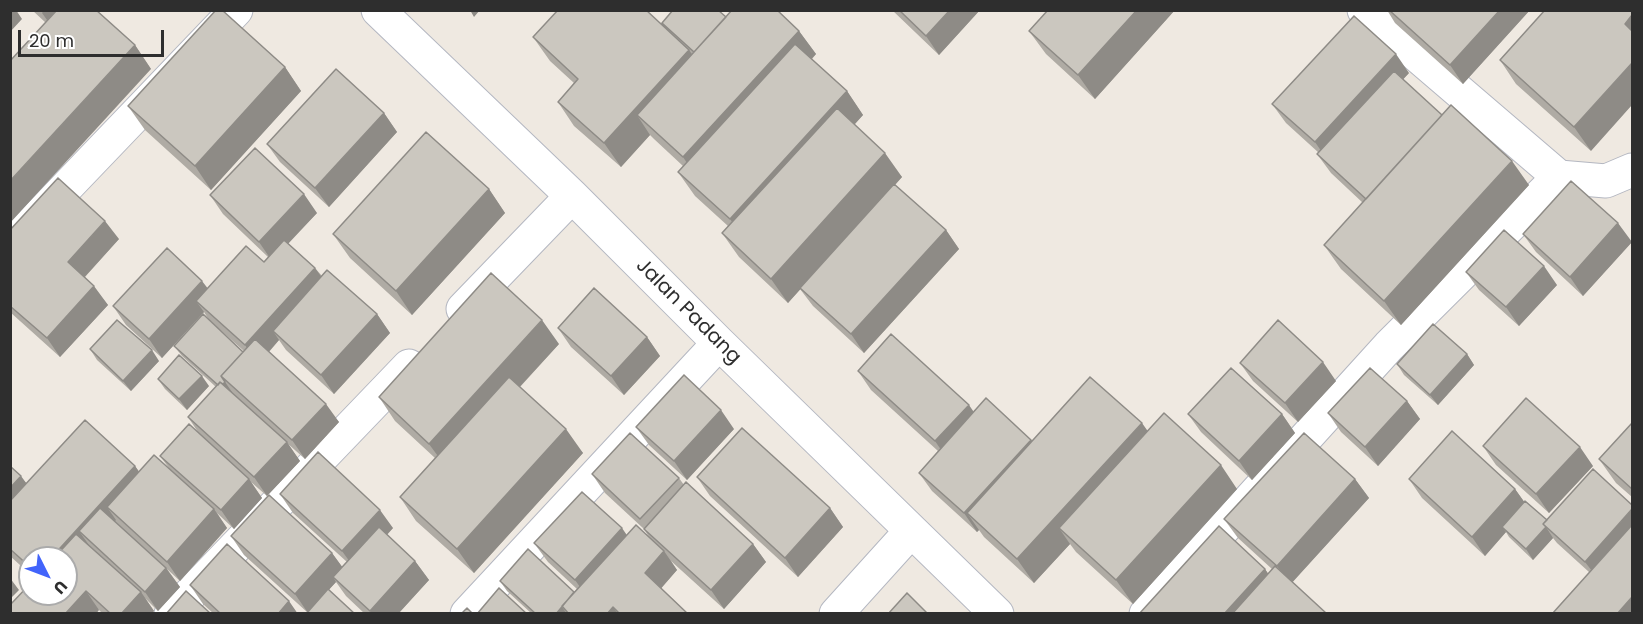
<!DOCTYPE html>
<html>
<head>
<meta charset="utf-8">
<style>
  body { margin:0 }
  #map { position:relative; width:1643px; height:624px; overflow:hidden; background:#efe9e1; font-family:Poppins,sans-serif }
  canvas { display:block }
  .frame { position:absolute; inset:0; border:12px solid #2e2e2e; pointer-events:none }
  .north { position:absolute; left:18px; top:546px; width:60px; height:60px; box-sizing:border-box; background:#fff; border:2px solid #ababab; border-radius:50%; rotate:132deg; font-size:16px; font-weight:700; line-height:24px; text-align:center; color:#2e2e2e }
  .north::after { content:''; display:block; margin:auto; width:21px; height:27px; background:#4264fb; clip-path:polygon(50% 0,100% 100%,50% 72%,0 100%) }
  .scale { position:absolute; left:18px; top:30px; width:146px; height:27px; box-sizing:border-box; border:3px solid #2e2e2e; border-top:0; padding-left:8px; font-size:18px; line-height:21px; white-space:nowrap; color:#2e2e2e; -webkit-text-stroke:4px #fff; paint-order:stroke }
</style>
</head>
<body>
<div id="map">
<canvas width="1643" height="624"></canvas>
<div class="frame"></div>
<div class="north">U</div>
<div class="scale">20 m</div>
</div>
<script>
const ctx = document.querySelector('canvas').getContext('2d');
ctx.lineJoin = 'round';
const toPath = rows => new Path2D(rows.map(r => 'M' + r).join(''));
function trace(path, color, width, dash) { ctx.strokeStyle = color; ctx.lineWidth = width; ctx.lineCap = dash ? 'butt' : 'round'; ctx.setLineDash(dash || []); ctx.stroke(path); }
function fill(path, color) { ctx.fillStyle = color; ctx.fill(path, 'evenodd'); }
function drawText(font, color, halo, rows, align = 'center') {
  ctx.font = font + ' Poppins,sans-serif'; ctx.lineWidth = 4.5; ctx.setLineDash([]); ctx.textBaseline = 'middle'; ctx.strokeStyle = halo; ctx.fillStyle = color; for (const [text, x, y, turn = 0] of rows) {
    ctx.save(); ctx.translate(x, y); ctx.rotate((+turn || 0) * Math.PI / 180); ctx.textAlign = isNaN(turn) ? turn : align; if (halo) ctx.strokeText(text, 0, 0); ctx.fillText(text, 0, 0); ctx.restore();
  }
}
const street = toPath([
  [378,10,572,196,719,343,997,614],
  [1364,10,1559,177],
  [10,246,236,10],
  [463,309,572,196],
  [171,614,409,366],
  [467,614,719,343],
  [836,614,911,531],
  [1146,614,1389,346,1559,177,1606,181,1632,170]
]);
trace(street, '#b4b7c1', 35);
trace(street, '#fff', 33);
fill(toPath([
  [32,10,96,10,135,45,151,69,46,23],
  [892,10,980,10,939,55],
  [1048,10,1175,10,1095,99,1046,54,1029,31],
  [1387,10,1530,10,1463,84,1395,23],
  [1545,10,1591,151,1516,84,1500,60],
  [726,17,799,31,816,54,812,59,847,91,863,115,854,125,902,177,895,185,946,230,959,249,864,353,813,306,800,289,788,303,739,257,722,233,728,226,695,196,678,172,683,166,654,139,650,135,621,167,574,126,558,102,574,83,550,61,533,37,667,29,662,23],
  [285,67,301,91,211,190,145,130,128,106],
  [1409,73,1403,79,1442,115,1529,185,1401,325,1341,269,1324,245,1363,203,1331,173,1317,154,1319,153,1286,123,1272,104],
  [384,113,397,132,329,207,280,162,267,144],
  [489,189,505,213,412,315,350,258,333,234],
  [210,195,317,213,288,243,315,268,322,276,377,314,390,333,334,394,286,350,279,340,269,352,339,422,305,459,287,443,300,461,267,496,251,482,262,498,234,529,217,513,227,528,180,581,167,569,180,587,158,611,145,598,154,611,151,614,103,614,99,610,66,594,30,558,30,574,10,556,10,466,27,484,135,466,139,472,169,468,160,456,198,432,188,417,216,387,182,356,174,346,243,352,244,351,209,320,204,312,162,358,126,325,113,306,208,288,264,262,268,257,223,214],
  [10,230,119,239,85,277,108,305,60,357,10,312],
  [1523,234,1632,242,1583,296,1536,252],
  [1466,272,1557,285,1519,326,1479,290],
  [558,328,647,337,660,356,624,395,571,347],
  [559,344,520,387,583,453,474,573,416,521,400,497,435,458,395,421,379,397],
  [90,349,159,361,131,391,97,360],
  [1467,354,1474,365,1438,405,1404,375,1397,364],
  [1240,363,1336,381,1298,422,1253,381],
  [858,371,974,412,1032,441,1147,431,1237,489,1133,604,1076,552,1070,544,1034,583,984,537,979,530,977,532,932,491,919,473,938,451,871,390],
  [158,379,209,386,187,410,165,389],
  [1407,401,1420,419,1378,466,1341,432,1328,413],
  [1188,414,1282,414,1295,433,1252,480,1201,432],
  [1632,423,1632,497,1616,483,1599,459],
  [636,427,734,429,687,480,649,445],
  [1483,446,1593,466,1549,513,1496,465],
  [1593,469,1632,614,1589,572,1557,543,1553,538,1533,560,1509,537,1506,532,1485,556,1422,498,1409,479,1515,489,1524,502,1547,520],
  [592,474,679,478,684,485,753,544,766,562,724,609,671,561,677,570,661,588,688,614,532,614,507,591,500,581,574,592,577,589,548,562,534,543,627,535,649,537,644,529,605,493],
  [697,477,830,508,843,527,798,577,710,496],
  [1355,479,1369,498,1292,582,1326,614,1139,614,1265,569,1268,574,1272,569,1238,538,1224,519],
  [280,494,393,528,387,535,415,561,429,580,398,614,365,614,346,596,336,582,307,612,244,555,231,536,332,553,342,567,347,562,293,513],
  [190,585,298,614,214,614,203,604]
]), '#afaba4');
fill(toPath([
  [10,10,16,10,22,19,10,32],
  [44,10,74,10,55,31,42,13],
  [470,10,480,10,474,17],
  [950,10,980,10,939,55,926,36],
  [1137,10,1175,10,1095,99,1078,75],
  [1500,10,1530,10,1463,84,1450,65],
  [1632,15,1632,35,1625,24],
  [799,31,816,54,699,181,683,157],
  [135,45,151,69,10,223,10,181],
  [689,50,706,74,637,115,650,135,621,167,604,143],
  [1396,54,1409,73,1328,161,1315,142],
  [1632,63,1632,105,1591,151,1574,127],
  [285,67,301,91,211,190,195,166],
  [847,91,863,115,747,243,730,219],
  [384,113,397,132,329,207,315,188],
  [885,153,902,177,788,303,771,279],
  [1512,161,1529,185,1401,325,1384,301],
  [489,189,505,213,412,315,396,291],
  [304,194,317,213,272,261,259,242],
  [105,221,119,239,81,281,68,262],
  [1618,223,1632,242,1583,296,1570,277],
  [946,230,959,249,864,353,851,334],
  [1544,266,1557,285,1519,326,1506,307],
  [315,268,328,286,273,331,279,340,258,364,245,345],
  [202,281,216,299,196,301,204,312,162,358,149,339],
  [94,286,108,305,60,357,47,338],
  [377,314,390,333,334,394,321,375],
  [542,320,559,344,446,467,429,444],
  [647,337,660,356,624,395,611,376],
  [152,350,159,361,131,391,123,381],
  [1467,354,1474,365,1438,405,1430,395],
  [1323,362,1336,381,1298,422,1285,403],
  [202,376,209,386,187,410,179,399],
  [225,382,232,392,227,397,220,387],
  [1407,401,1420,419,1378,466,1365,447],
  [326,404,339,422,305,459,292,440],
  [969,405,982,424,948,460,935,441],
  [721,410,734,429,687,480,674,461],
  [1282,414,1295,433,1252,480,1239,461],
  [1142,423,1159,447,1059,528,1070,544,1034,583,1017,559],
  [566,429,583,453,474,573,457,549],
  [1031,440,1044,459,967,513,979,530,977,532,964,513],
  [287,442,300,461,267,496,254,477],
  [1580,447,1593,466,1549,513,1536,494],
  [1221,465,1237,489,1133,604,1116,580],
  [135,466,148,484,107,507,116,520,93,544,79,531,91,548,66,558,51,558],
  [21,476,35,495,10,521,10,488],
  [249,479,262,498,234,529,221,510],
  [1355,479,1369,498,1290,585,1277,566],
  [1515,489,1528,507,1502,527,1506,532,1485,556,1472,537],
  [830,508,843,527,798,577,785,558],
  [214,509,227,528,180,581,167,562],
  [1632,509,1632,543,1599,580,1585,562],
  [380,510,393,528,355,569,342,551],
  [1546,527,1553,538,1533,560,1526,549],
  [622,528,635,547,588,598,575,580],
  [753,544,766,562,724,609,711,590],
  [664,551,677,570,658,592,645,573],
  [332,553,346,572,333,577,336,582,308,613,295,594],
  [415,561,429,580,398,614,372,614,370,611],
  [166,568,180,587,158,611,145,592],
  [1265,569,1278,588,1254,614,1224,614],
  [10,578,19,590,10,599],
  [86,591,99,610,96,614,65,614],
  [141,592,154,611,151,614,121,614],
  [1632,597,1632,614,1617,614],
  [289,601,298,614,278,614],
  [562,607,567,614,556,614],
  [613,607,618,614,607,614]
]), '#8e8b86');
const building = toPath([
  [57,10,96,10,135,45,10,181,10,61,57,10],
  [216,10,222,10,285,67,195,166,128,106,216,10],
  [558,10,646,10,689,50,604,143,558,102,578,79,533,37,558,10],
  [673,10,718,10,726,17,694,52,662,23,673,10],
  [732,10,777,10,799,31,683,157,637,115,732,10],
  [899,10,950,10,926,36,899,10],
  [1048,10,1137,10,1078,75,1029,31,1048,10],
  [1389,10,1500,10,1450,65,1389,10],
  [1545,10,1632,10,1632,15,1625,24,1632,31,1632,63,1574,127,1500,60,1545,10],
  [1354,16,1396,54,1315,142,1272,104,1354,16],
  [795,44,847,91,730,219,678,172,795,44],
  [336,69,384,113,315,188,267,144,336,69],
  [1394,71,1442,115,1366,199,1317,154,1394,71],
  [1451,105,1512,161,1384,301,1324,245,1451,105],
  [837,108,885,153,771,279,722,233,837,108],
  [426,132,489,189,396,291,333,234,426,132],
  [255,148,304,194,259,242,210,195,255,148],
  [58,178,105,221,68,262,94,286,47,338,10,306,10,230,58,178],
  [1571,181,1618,223,1570,277,1523,234,1571,181],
  [894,184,946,230,851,334,800,288,894,184],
  [1504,230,1544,266,1506,307,1466,272,1504,230],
  [284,240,315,268,245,345,196,301,246,246,264,262,284,240],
  [167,248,202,281,149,339,113,306,167,248],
  [327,270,377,314,321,375,273,331,327,270],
  [491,273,542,320,429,444,379,397,491,273],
  [594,288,647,337,611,376,558,328,594,288],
  [203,314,243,352,221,376,225,382,223,384,220,382,218,385,174,346,203,314],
  [117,320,152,350,123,381,90,349,117,320],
  [1278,320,1323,362,1285,403,1240,363,1278,320],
  [1433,324,1467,354,1430,395,1397,364,1433,324],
  [891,334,969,405,935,441,858,371,891,334],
  [255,339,326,404,292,440,221,376,255,339],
  [179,355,202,376,179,399,158,379,179,355],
  [1231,368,1282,414,1239,461,1188,414,1231,368],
  [1370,368,1407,401,1365,447,1328,413,1370,368],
  [684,375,721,410,674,461,636,427,684,375],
  [509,377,566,429,457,549,400,497,509,377],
  [1090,377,1142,423,1017,559,967,513,1090,377],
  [220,382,287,442,254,477,188,417,220,382],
  [986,398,1031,440,964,513,919,473,986,398],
  [1526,398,1580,447,1536,494,1483,446,1526,398],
  [1164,413,1221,465,1116,580,1059,528,1164,413],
  [85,420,135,466,51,558,30,558,30,567,10,549,10,501,85,420],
  [1632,423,1632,489,1599,459,1632,423],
  [189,424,249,479,221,510,160,456,189,424],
  [742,428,830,508,785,558,697,477,742,428],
  [1452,431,1515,489,1472,537,1409,479,1452,431],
  [630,433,679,478,640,519,592,474,630,433],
  [1304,433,1355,479,1277,566,1224,519,1304,433],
  [318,452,380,510,342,551,280,494,318,452],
  [154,455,214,509,167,562,107,507,154,455],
  [10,466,21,476,10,488,10,466],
  [1593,469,1632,505,1632,509,1585,562,1543,524,1593,469],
  [686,482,753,544,711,590,644,529,686,482],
  [582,492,622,528,575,580,534,543,582,492],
  [269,495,332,553,295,594,231,536,269,495],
  [1525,501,1547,520,1543,524,1546,527,1526,549,1502,527,1525,501],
  [100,508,166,568,145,592,79,531,100,508],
  [636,525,664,551,645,573,688,614,620,614,613,607,607,614,569,614,562,606,636,525],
  [1632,525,1632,597,1617,614,1552,614,1632,525],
  [1219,526,1265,569,1224,614,1139,614,1219,526],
  [379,527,415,561,370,611,333,577,379,527],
  [76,534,141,592,121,614,111,614,86,591,65,614,10,614,10,605,30,584,30,594,66,594,66,558,54,558,76,534],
  [227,544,289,601,278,614,221,614,190,585,227,544],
  [528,549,574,592,556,614,536,614,500,581,528,549],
  [1275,566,1326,613,1325,614,1232,614,1275,566],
  [499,588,527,614,477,614,499,588],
  [328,589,355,614,306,614,328,589],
  [186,591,211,614,166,614,186,591],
  [907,593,928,614,888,614,907,593],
  [467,608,473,614,461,614,467,608]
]);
fill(building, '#cbc7bf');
trace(building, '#8e8b86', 1.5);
drawText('20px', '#2e2e2e', '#fff', [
  ["Jalan Padang",688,312,45]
]);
</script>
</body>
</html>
